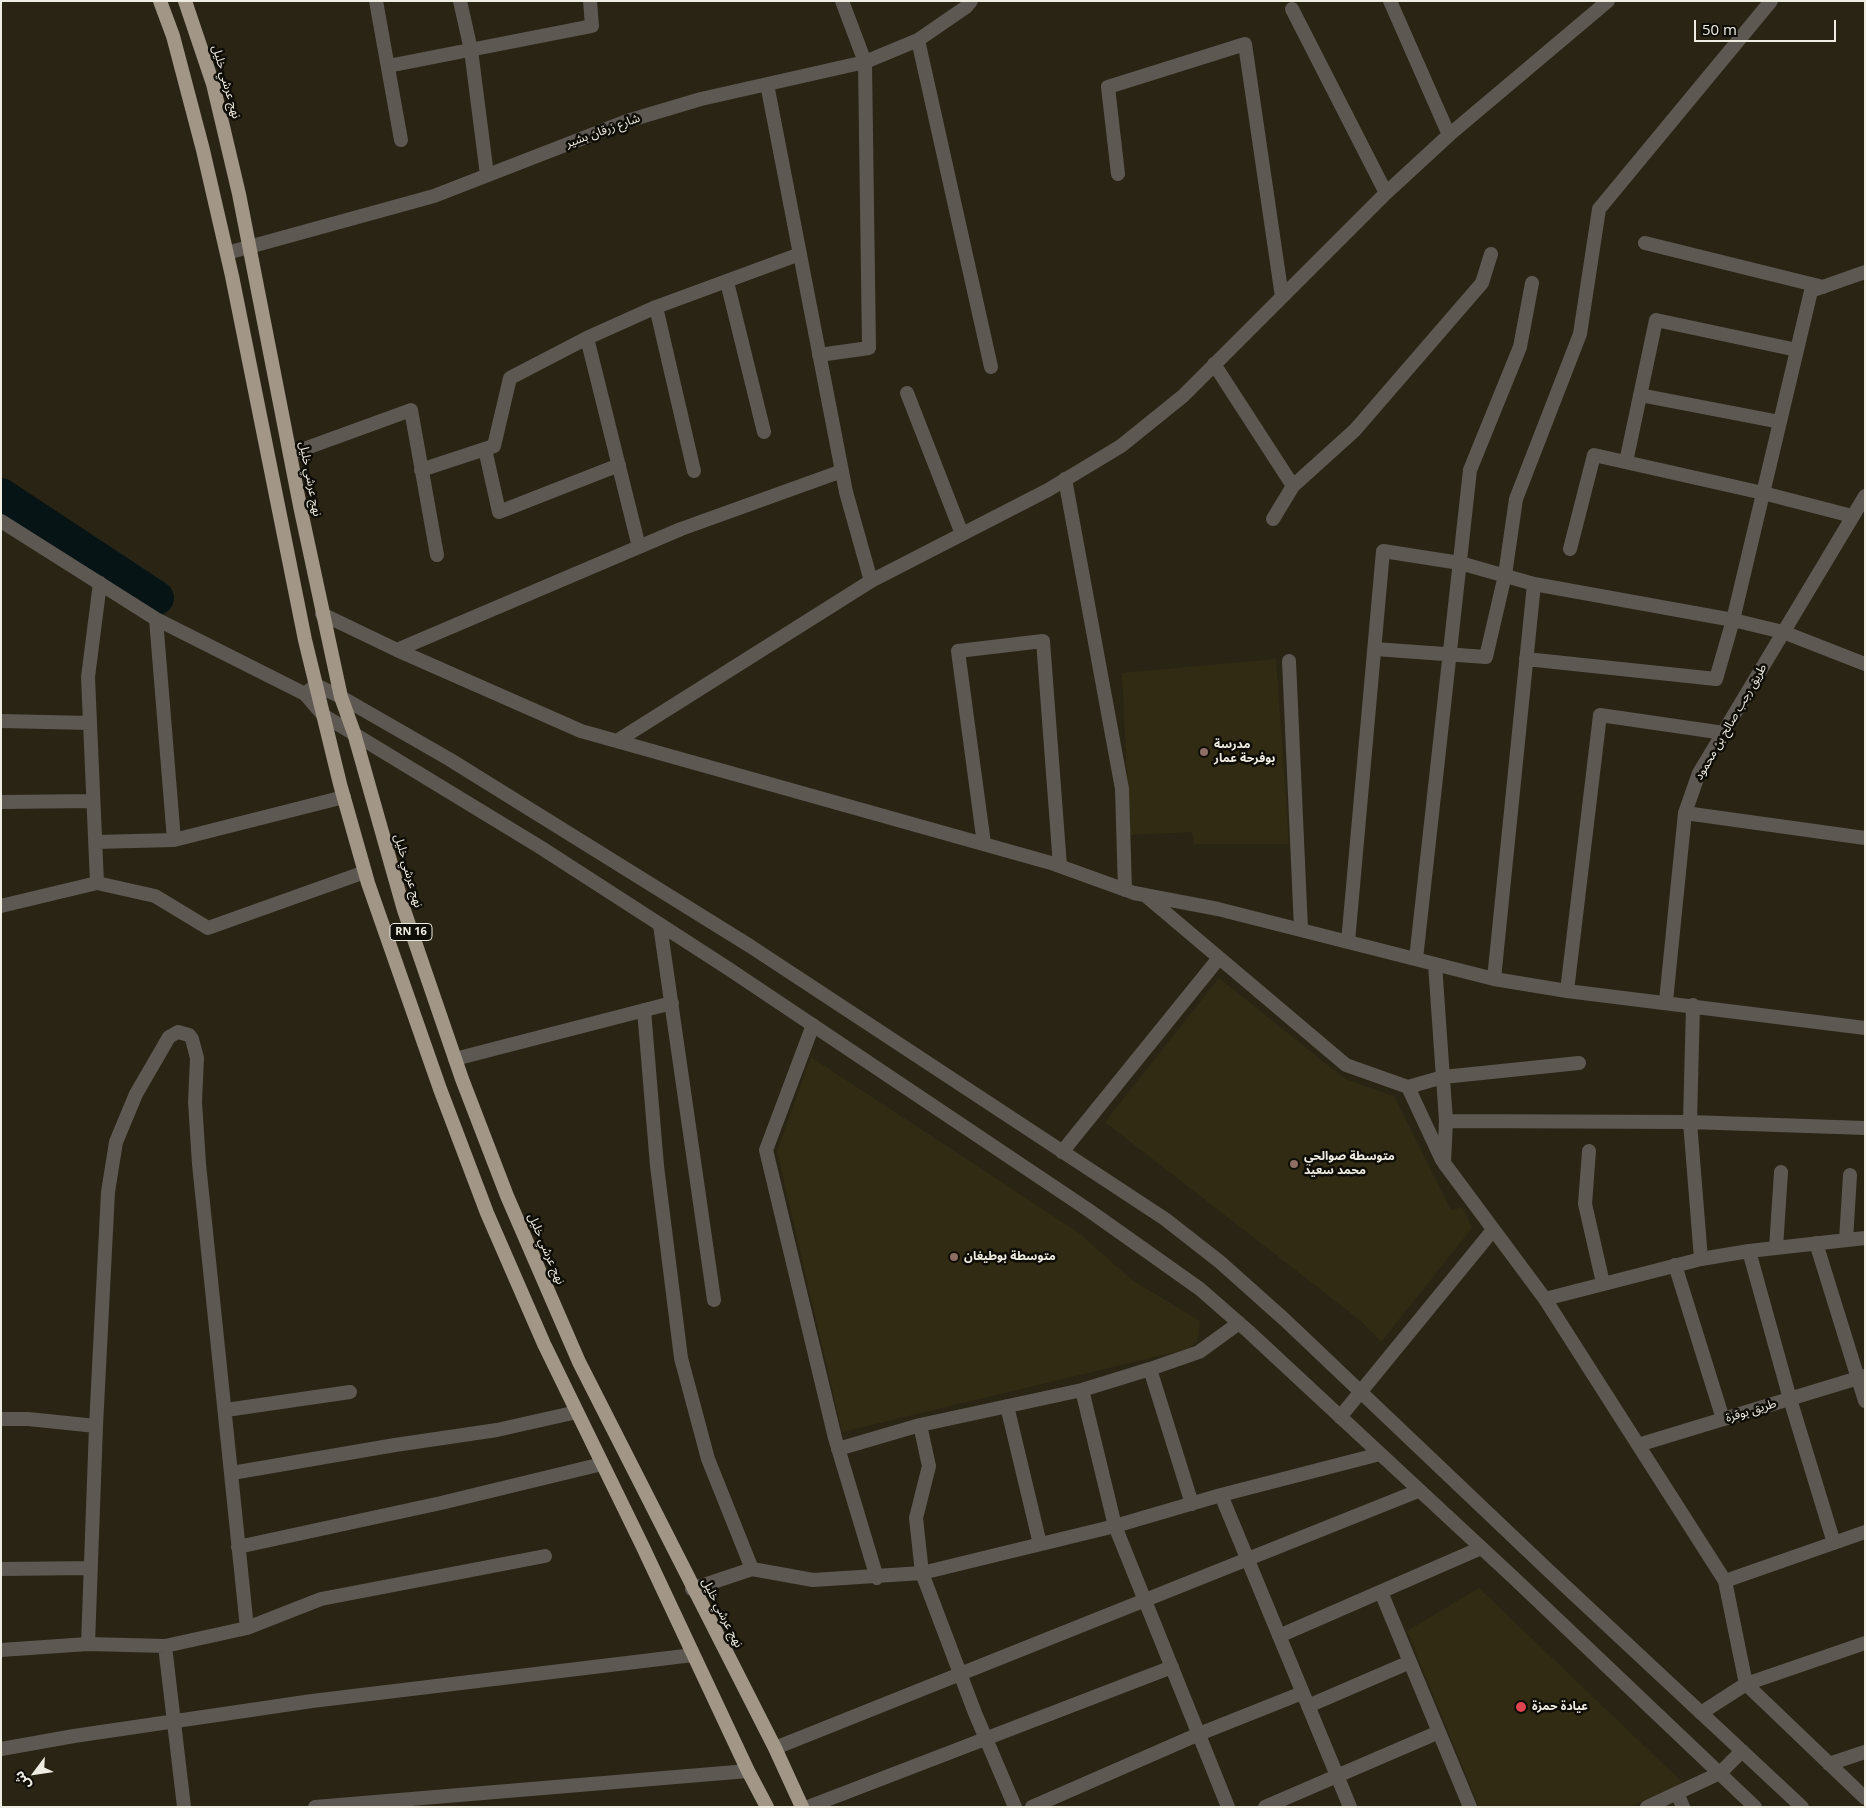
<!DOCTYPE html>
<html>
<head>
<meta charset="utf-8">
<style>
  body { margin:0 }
  #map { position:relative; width:1866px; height:1808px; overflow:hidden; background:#292414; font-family:"Open Sans","Noto Sans Arabic",sans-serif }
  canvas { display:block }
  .frame { position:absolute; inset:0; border:2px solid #efece2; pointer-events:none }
  .north { position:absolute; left:10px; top:1748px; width:50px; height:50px; -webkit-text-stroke:4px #0f0d07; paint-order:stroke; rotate:239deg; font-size:14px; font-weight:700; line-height:20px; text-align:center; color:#efece2 }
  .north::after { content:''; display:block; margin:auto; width:18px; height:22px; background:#efece2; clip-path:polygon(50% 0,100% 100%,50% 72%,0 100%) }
  .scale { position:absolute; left:1694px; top:20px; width:142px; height:22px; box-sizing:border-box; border:2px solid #efece2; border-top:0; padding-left:6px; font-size:15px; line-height:18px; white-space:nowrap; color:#efece2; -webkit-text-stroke:4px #0f0d07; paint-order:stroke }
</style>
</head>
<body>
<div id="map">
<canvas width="1866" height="1808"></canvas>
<div class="frame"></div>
<div class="north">ش</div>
<div class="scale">50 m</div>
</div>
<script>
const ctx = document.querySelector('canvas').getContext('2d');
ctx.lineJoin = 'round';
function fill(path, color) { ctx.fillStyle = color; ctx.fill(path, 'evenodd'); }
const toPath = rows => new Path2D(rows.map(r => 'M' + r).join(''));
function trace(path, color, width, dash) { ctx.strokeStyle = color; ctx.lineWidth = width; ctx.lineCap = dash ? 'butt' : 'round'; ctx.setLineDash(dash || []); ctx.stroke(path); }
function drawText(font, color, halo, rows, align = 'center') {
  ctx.font = font + ' "Open Sans","Noto Sans Arabic",sans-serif'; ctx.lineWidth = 5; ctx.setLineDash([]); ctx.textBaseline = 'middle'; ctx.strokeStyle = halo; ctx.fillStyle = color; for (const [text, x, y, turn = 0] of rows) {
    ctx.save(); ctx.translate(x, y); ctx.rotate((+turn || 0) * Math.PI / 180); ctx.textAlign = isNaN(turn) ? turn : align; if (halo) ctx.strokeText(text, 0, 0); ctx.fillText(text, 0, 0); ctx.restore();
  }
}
fill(toPath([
  [1276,659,1289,844,1194,844,1192,832,1130,835,1122,673],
  [1219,978,1345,1079,1394,1096,1451,1210,1463,1207,1472,1228,1381,1342,1361,1321,1105,1122],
  [811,1057,1079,1233,1132,1280,1200,1321,1198,1339,1188,1349,842,1432,777,1151],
  [1479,1588,1683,1783,1629,1807,1479,1807,1407,1631]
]), '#322b14');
trace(toPath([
  [1,495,157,598]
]), '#071415', 34);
trace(toPath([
  [376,1,401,140],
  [460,1,471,50,487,175],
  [1390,1,1449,135],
  [1292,9,1386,193],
  [918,40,991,367],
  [388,66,592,26,590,1],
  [767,84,846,492,871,581],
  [1118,174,1108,87,1245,44,1282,297],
  [1645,243,1823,287],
  [227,253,434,196,627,121,701,99,865,62,918,40,966,7,971,1],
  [727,282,764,432],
  [656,307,694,471],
  [587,338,639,547],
  [819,355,869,348,865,62,842,1],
  [1214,364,1293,486,1273,519],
  [907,393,962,534],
  [1640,395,1780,422],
  [485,449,499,512,619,465],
  [290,454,411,410,437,555],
  [1626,462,1656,320,1797,350],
  [421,470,494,446,510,378,587,338,656,307,800,254],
  [1065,479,1122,789,1125,890],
  [1293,486,1355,430,1482,283,1491,254],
  [1,521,156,619,305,694],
  [1570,549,1594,455,1763,493,1852,516],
  [322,614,397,650,581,731,1051,863,1134,893,1218,909,1494,979,1567,991,1865,1028],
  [156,619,174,840],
  [1375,649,1486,657,1505,575,1516,499,1580,334,1599,209,1771,1],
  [397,650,681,529,842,471],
  [1526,659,1716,679,1733,620,1811,291,1865,272],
  [1289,661,1301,929],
  [1,721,90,723],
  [617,741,871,581,1048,490,1121,446,1183,396,1386,193,1449,135,1608,1],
  [1,802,93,801],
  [1685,813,1865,838],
  [95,842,174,840,344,797],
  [984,844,958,651,1043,641,1060,866],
  [97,883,88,677,100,583],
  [1146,896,1346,1065,1408,1087,1442,1160],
  [1,906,97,883,155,896,208,928,365,872],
  [660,925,714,1300],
  [1348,942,1383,551,1460,563,1534,584],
  [1416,959,1470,470,1520,347,1532,283],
  [1435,964,1446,1121,1444,1163,1545,1299,1725,1581,1746,1684,1865,1798],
  [1494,979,1534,584,1733,620,1783,632,1865,664],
  [1567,991,1600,715,1724,733],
  [1666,1001,1685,813,1699,773,1865,496],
  [1693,1005,1690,1122,1701,1259],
  [644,1010,657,1166,681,1358,708,1459,752,1569],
  [813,1025,766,1150,835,1438,877,1578],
  [455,1059,672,1003],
  [1408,1087,1443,1077,1579,1063],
  [1446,1121,1690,1122,1865,1128],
  [1589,1151,1585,1204,1603,1283],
  [1062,1152,1219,958],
  [1846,1240,1850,1175],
  [1816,1243,1865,1401],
  [1776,1248,1781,1172],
  [1749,1251,1790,1399,1834,1543],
  [1675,1265,1723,1419],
  [1545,1299,1701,1259,1749,1251,1865,1238],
  [1150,1369,1192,1504],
  [1007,1406,1040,1544],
  [226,1410,350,1392],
  [1340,1417,1493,1230],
  [1,1419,28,1419,96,1426],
  [920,1425,929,1466,916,1518,922,1573,975,1713,1015,1807],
  [1638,1445,1865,1376],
  [838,1449,920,1425,1082,1390,1150,1369,1199,1352,1239,1323],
  [232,1473,395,1445,497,1430,577,1412],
  [1221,1495,1115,1526,1228,1807],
  [238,1547,441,1503,602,1464],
  [1,1569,90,1568],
  [1725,1581,1865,1532],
  [692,1589,752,1569,813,1580,922,1573,1115,1526,1082,1390],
  [1381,1592,1470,1807],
  [1279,1636,1481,1548],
  [88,1644,96,1426,108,1192,116,1142,136,1094,169,1037,178,1032,189,1035,192,1039,197,1058,195,1102,199,1164,247,1628],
  [165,1646,184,1807],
  [1,1650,88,1644,165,1646,247,1628,321,1599,545,1556],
  [1308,1706,1410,1662],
  [1701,1713,1746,1684,1865,1643],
  [775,1748,1418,1491],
  [1,1749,74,1736,312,1701,693,1655],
  [1829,1764,1865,1752],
  [1677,1793,1683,1807],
  [315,1807,748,1771],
  [808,1807,1172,1667],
  [1032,1807,1199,1734,1302,1693],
  [1265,1807,1439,1732],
  [1350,1807,1221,1495,1380,1454],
  [1647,1807,1720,1773,1742,1751]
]), '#5d5852', 14);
trace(toPath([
  [1755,1807,1515,1579,1248,1331,1200,1289,1087,1209,729,969,540,847,323,715,305,694,316,685,341,697,449,759,750,946,1165,1219,1220,1262,1285,1320,1548,1570,1802,1807]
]), '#5d5852', 14);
trace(toPath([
  [160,1,173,36,203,150,232,276,305,640,340,784,368,883,440,1089,487,1213,544,1344,642,1545,748,1771,767,1807],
  [185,1,213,84,239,194,300,506,341,697,354,733,404,910,462,1079,507,1196,579,1362,775,1748,802,1807]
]), '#a29687', 14);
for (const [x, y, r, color] of [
  [1204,752,5,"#8d6e63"],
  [1294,1164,5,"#8d6e63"],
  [954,1257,5,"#8d6e63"],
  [1521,1707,6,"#e0444e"]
]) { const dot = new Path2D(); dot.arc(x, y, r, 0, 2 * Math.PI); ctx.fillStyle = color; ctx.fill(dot); trace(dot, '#0f0d07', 2); }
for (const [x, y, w] of [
  [411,932,42]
]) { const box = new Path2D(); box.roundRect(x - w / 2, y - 8.5, w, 17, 4); ctx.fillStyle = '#0f0d07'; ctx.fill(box); trace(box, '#efece2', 1); }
drawText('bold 11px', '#efece2', null, [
  ["RN 16",411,932]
]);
drawText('12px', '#efece2', '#0f0d07', [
  ["نهج عرشي خليل",226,82,74],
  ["شارع زرقان بشير",603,131,-20],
  ["نهج عرشي خليل",310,479,79],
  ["طريق رجب صالح بن محمود",1731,722,-60],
  ["نهج عرشي خليل",408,871,74],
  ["نهج عرشي خليل",546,1249,67],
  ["طريق بوقرة",1751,1411,-17],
  ["نهج عرشي خليل",722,1613,63]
]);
drawText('bold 12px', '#efece2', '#0f0d07', [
  ["مدرسة",1214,745],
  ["بوفرحة عمار",1214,759],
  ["متوسطة صوالحي",1304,1157],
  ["محمد سعيد",1304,1171],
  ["متوسطة بوطيغان",964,1257],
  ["عيادة حمزة",1532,1707]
], 'left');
</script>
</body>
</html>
